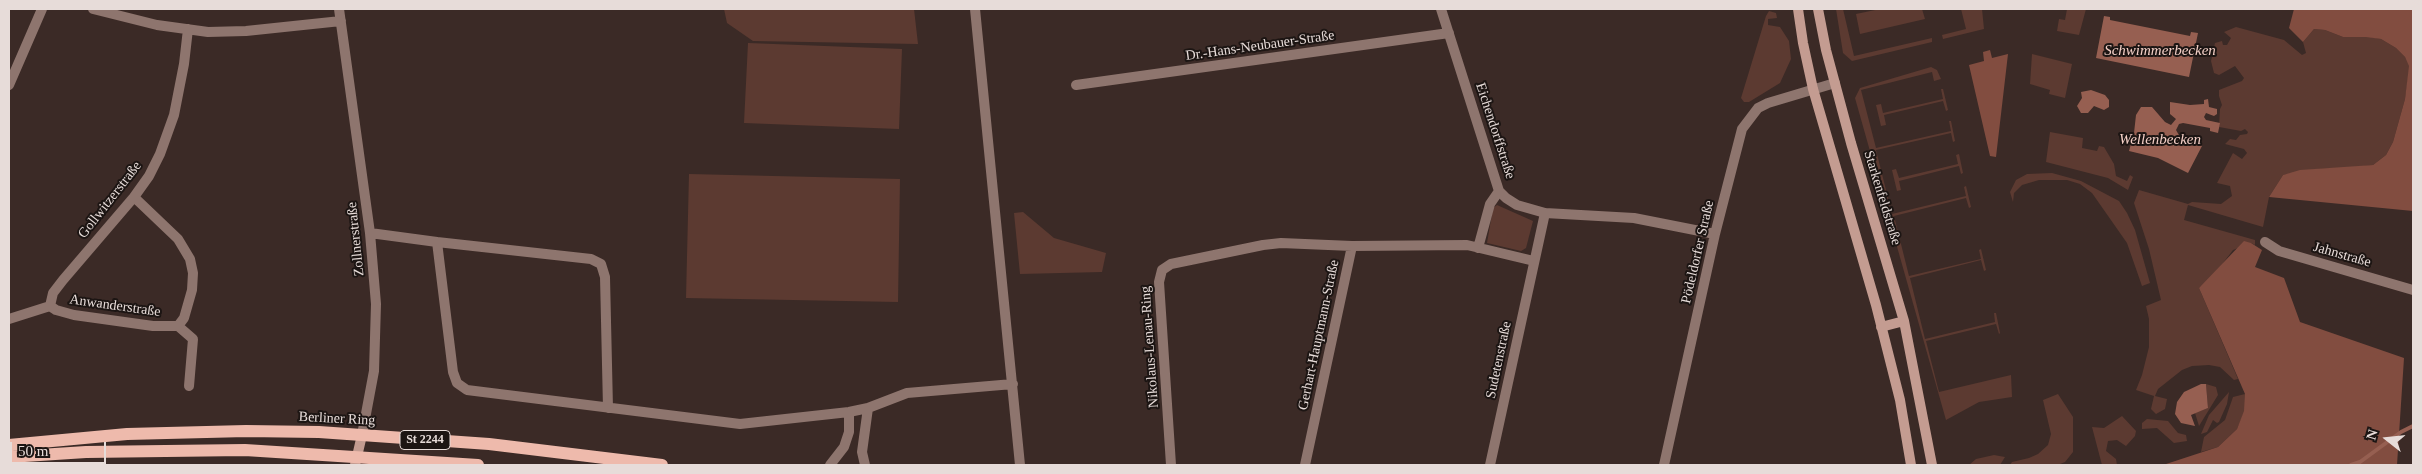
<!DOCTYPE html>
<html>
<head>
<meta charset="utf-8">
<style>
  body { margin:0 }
  #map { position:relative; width:2422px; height:474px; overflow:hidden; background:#3b2a26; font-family:Georgia,serif }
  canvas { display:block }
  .frame { position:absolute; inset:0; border:10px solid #e7dcd9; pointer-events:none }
  .north { position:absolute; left:2362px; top:414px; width:50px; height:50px; -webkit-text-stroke:4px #1c1513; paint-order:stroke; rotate:286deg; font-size:14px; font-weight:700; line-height:20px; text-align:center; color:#e7dcd9 }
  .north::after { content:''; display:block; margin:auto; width:18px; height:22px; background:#e7dcd9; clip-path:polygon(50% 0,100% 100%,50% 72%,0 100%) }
  .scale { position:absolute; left:10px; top:442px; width:96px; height:22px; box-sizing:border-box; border:2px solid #e7dcd9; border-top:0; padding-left:6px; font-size:15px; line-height:18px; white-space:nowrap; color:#e7dcd9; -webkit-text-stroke:4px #1c1513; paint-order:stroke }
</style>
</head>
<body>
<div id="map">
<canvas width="2422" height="474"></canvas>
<div class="frame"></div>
<div class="north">N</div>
<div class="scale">50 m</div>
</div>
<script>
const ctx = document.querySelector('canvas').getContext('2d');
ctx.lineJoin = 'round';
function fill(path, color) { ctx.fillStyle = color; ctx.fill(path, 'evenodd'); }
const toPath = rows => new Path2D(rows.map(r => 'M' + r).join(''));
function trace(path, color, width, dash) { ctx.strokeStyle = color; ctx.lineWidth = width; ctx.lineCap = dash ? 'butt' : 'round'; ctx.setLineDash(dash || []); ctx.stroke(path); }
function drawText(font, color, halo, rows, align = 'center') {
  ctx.font = font + ' Georgia,serif'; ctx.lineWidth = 4; ctx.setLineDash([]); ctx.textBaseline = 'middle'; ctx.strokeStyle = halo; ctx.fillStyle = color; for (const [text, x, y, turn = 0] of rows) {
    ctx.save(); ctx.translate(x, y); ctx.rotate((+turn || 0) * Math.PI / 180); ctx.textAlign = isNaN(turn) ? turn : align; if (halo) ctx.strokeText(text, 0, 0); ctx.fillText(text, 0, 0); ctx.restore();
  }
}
fill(toPath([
  [724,9,914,9,918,44,753,41,727,23],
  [1836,9,1843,9,1854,56,1932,38,1932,42,1852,61,1843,53],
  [1880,9,1922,9,1925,19,1860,34,1856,14],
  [1961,9,1982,9,1984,29,1943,39,1942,35,1966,29],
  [2067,9,2086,9,2079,35,2057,31,2059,19,2065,20],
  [1769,11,1776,13,1777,18,1768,19,1768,25,1780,27,1789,41,1791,59,1780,83,1749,102,1744,102,1741,98,1766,16],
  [2236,27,2284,40,2302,55,2306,53,2303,42,2314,29,2325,30,2343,37,2366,36,2381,39,2396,48,2405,57,2410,66,2405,99,2393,142,2386,155,2373,165,2346,168,2318,169,2283,175,2269,197,2263,227,2188,205,2184,220,2255,240,2255,245,2251,243,2233,250,2213,276,2199,288,2238,379,2234,380,2220,367,2209,365,2192,366,2182,370,2158,389,2155,396,2167,399,2165,409,2156,414,2151,409,2154,396,2136,390,2142,375,2149,347,2149,319,2146,306,2161,300,2149,249,2134,203,2139,190,2188,204,2192,202,2221,204,2232,196,2230,186,2217,183,2233,153,2242,159,2247,153,2244,149,2225,144,2230,139,2236,140,2240,135,2247,134,2248,132,2245,129,2241,131,2219,127,2220,109,2222,105,2219,96,2219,90,2242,81,2244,78,2235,66,2219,75,2214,73,2211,61,2215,43,2222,41,2223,45,2227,45,2231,38,2224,32],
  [748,43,902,49,899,129,744,123],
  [2032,54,2072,64,2065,98,2049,94,2050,90,2030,84],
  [1931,67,1937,70,1941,79,1934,81,1932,72,1861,90,1876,148,1951,131,1949,121,1951,121,1955,141,1953,142,1951,133,1876,150,1892,214,1966,196,1964,187,1966,186,1971,207,1969,208,1966,198,1894,216,1909,276,1981,259,1979,250,1981,249,1986,270,1984,271,1981,260,1910,278,1925,339,1995,322,1994,313,1996,313,2000,333,1999,334,1996,324,1926,341,1939,392,2011,375,2012,397,1979,402,1946,420,1855,98,1860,88],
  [1941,89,1943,89,1948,110,1946,111,1943,101,1884,115,1886,125,1881,126,1876,105,1881,104,1883,113,1943,99],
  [2050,132,2083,138,2082,148,2097,151,2099,146,2104,147,2114,164,2116,176,2127,181,2130,175,2133,177,2128,190,2108,178,2046,162],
  [1959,154,1963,173,1961,174,1959,166,1899,181,1901,190,1897,191,1892,170,1896,169,1899,178,1958,164,1956,155],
  [2052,173,2081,181,2119,201,2127,213,2135,230,2150,283,2142,286,2127,243,2092,193,2080,184,2067,180,2039,180,2022,185,2014,193,2013,202,2010,192,2016,180,2027,174],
  [689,174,900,179,898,302,686,298],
  [1497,205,1533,221,1526,248,1521,251,1487,243,1493,208],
  [1023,212,1054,238,1106,253,1102,272,1020,274,1014,213],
  [2206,384,2216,387,2218,395,2199,426,2195,413,2208,408],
  [2229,392,2227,404,2219,422,2217,423,2213,420,2207,432,2201,434,2209,415],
  [2058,394,2073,417,2073,452,2065,462,2060,464,2010,465,2012,462,2029,458,2038,454,2048,445,2051,434,2043,400],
  [2245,394,2245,411,2237,429,2218,447,2201,452,2204,437,2225,420,2233,397],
  [2122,416,2136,431,2135,436,2126,446,2117,440,2108,441,2106,451,2116,459,2117,465,2102,465,2092,427,2104,428],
  [2147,419,2168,421,2178,433,2186,435,2187,441,2174,443,2157,428,2142,429,2142,423],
  [1994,455,2005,457,2000,465,1969,465,1976,459]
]), '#5c3a31');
fill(toPath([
  [2294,9,2413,9,2413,211,2269,197,2283,175,2300,170,2373,165,2386,155,2393,142,2405,99,2409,66,2405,57,2396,48,2381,39,2366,37,2343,37,2325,30,2314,29,2303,42,2289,28],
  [1990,50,1992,58,2008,54,1996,157,1990,156,1969,65,1984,61,1983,52],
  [2244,241,2251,243,2262,250,2255,267,2284,278,2300,322,2404,358,2397,465,2163,465,2218,447,2237,429,2244,411,2245,394,2199,288]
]), '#824d40');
fill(toPath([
  [2104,16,2110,17,2110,20,2190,36,2191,32,2198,33,2189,77,2096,58],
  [2091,90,2105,95,2109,100,2109,107,2104,110,2094,106,2088,113,2081,113,2077,106,2082,98,2081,92],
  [2208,99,2209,107,2217,109,2217,114,2214,116,2206,113,2204,117,2206,120,2220,123,2218,133,2210,131,2210,128,2183,123,2179,124,2176,130,2180,137,2202,146,2188,173,2158,158,2129,151,2134,133,2136,115,2141,107,2152,107,2165,122,2171,125,2176,119,2170,114,2170,102,2190,105,2204,104,2204,100],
  [2201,384,2206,384,2208,408,2191,415,2195,426,2181,423,2175,414,2177,402,2184,392]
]), '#965f51');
trace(toPath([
  [2351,465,2360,462,2401,432,2413,426]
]), '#965f51', 4);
trace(toPath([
  [93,9,157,25,208,32,246,31,341,21],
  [339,9,370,233,376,304,374,371,362,435],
  [975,9,1020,465],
  [1441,9,1499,191,1506,198,1517,205,1545,213,1634,218,1715,234],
  [9,85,42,9],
  [1076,85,1449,33],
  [370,233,437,242,453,372,457,383,467,390,740,424,849,412,868,408,907,393,1013,384],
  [437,242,591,259,601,264,605,277,608,408],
  [2265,242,2279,251,2413,290],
  [1478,248,1490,204,1499,191],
  [50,306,56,310,74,315,153,326,178,326,184,318,192,290,193,273,190,259,178,239,134,197],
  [9,319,50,306,53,293,63,280,134,197,149,176,160,154,174,115,184,64,188,29],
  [178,326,193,339,189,386],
  [830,465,844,447,849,432,849,412],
  [865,465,862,452,868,408],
  [1171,465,1159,282,1162,270,1171,264,1263,245,1281,243,1352,246,1467,245,1534,261],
  [1305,465,1352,246],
  [1490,465,1545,213],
  [1664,465,1715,234,1742,129,1758,108,1768,103,1835,83]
]), '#8e756e', 10);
trace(toPath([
  [1798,9,1803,43,1813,89,1876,305,1900,400,1911,465],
  [1818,9,1826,50,1851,143,1904,321,1932,465],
  [1881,327,1904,321],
  [355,465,362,435]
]), '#c49c91', 10);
trace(toPath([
  [9,445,127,434,246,431,319,432,489,444,662,465],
  [9,457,86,452,245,450,478,465]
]), '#eebaac', 12);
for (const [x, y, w] of [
  [425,440,50]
]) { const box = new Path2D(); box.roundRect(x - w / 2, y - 9.5, w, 19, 4); ctx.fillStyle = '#1c1513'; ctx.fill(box); trace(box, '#e7dcd9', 1); }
drawText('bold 12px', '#e7dcd9', null, [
  ["St 2244",425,440]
]);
drawText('14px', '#e7dcd9', '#1c1513', [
  ["Dr.-Hans-Neubauer-Straße",1260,46,-8],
  ["Eichendorffstraße",1495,131,72],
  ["Starkenfeldstraße",1882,198,73],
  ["Gollwitzerstraße",110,200,-52],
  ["Zollnerstraße",356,239,-96],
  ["Pödeldorfer Straße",1698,252,-77],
  ["Jahnstraße",2342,255,16],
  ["Anwanderstraße",115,306,8],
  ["Gerhart-Hauptmann-Straße",1319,335,-78],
  ["Nikolaus-Lenau-Ring",1150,347,-94],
  ["Sudetenstraße",1499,360,-78],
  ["Berliner Ring",337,419,3]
]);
drawText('italic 15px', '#f4d0c7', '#1c1513', [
  ["Schwimmerbecken",2160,51],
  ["Wellenbecken",2160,140]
]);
</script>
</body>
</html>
